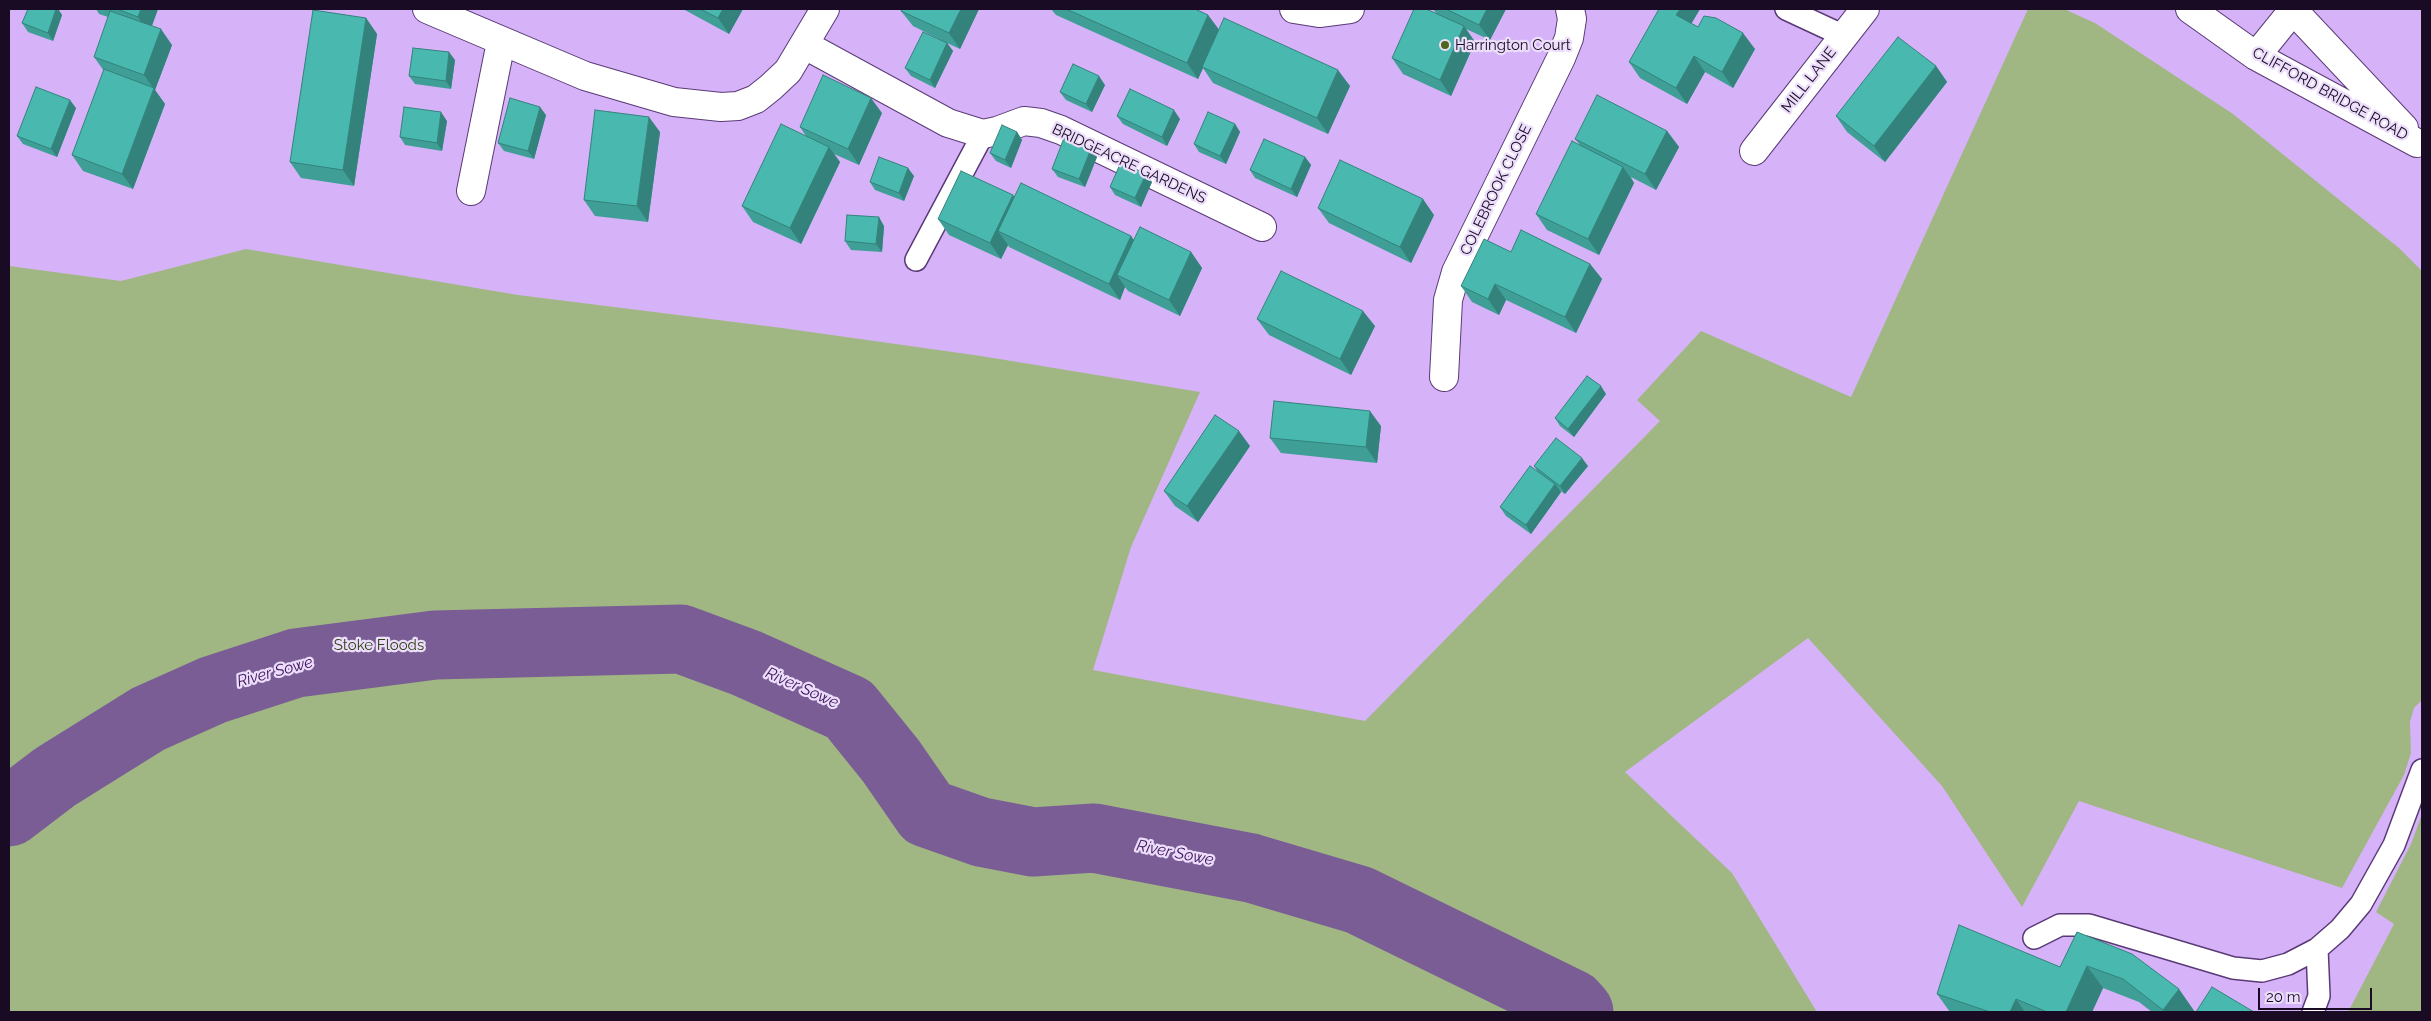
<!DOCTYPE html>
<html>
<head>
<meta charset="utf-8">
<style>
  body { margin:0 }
  #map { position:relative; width:2431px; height:1021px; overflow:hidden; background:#d6b3f8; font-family:Raleway,sans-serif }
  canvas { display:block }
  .frame { position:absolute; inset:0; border:10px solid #190b24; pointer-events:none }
  .scale { position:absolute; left:2258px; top:988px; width:114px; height:22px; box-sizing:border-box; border:2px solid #190b24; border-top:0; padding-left:6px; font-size:15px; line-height:18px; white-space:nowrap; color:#190b24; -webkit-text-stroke:4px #ecdefb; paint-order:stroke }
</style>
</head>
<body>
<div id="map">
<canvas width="2431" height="1021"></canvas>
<div class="frame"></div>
<div class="scale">20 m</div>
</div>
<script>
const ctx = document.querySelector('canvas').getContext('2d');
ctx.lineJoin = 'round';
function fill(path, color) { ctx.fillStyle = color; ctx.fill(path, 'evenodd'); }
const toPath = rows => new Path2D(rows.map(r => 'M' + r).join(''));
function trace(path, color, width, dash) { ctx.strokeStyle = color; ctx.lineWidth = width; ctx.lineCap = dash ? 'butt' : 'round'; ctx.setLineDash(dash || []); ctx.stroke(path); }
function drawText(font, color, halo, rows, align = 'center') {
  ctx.font = font + ' Raleway,sans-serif'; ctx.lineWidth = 4.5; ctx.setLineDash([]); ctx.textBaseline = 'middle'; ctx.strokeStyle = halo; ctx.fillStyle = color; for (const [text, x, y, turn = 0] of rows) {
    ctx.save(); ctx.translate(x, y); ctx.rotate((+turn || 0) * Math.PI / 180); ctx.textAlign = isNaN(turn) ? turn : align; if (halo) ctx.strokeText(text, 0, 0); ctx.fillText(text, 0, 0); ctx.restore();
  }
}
fill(toPath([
  [2028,9,2064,9,2095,23,2233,114,2399,248,2422,271,2422,700,2414,708,2410,722,2411,753,2404,775,2342,888,2079,801,2022,907,1942,786,1808,638,1625,772,1732,873,1817,1012,9,1012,9,266,121,281,246,249,518,295,782,328,981,356,1200,392,1131,547,1093,670,1365,721,1660,421,1637,400,1701,331,1851,397],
  [2422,814,2422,1012,2348,1012,2394,924,2376,912,2411,844]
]), '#a0b783');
trace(toPath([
  [9,812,55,777,148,719,213,690,296,663,435,645,681,639,746,663,849,709,891,761,927,813,981,832,1033,842,1094,838,1251,868,1359,900,1572,1004,1579,1012]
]), '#7a5d95', 69);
const lane = toPath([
  [1786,9,1844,36],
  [916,260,983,134],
  [2034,938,2060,925,2089,925,2233,968,2262,971,2288,964,2317,949,2340,929,2361,904,2394,845,2422,770],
  [2313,1012,2319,996,2317,949]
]);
const street = toPath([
  [427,9,585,76,674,102,721,107,738,106,756,99,771,87,788,71,825,9],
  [1294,9,1319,13,1350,9],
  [805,45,948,123,983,134,997,131,1024,121,1041,123,1061,130,1262,227],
  [1754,151,1865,9],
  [471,191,501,42],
  [1444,377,1448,300,1456,272,1561,58,1569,38,1572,19,1570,9]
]);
const secondary = toPath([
  [2190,9,2256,56,2417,143],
  [2292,9,2404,128],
  [2256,56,2294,9]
]);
trace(lane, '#5a3a76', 24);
trace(street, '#5a3a76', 30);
trace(secondary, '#5a3a76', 30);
trace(lane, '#fff', 21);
trace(street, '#fff', 28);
trace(secondary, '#fff', 28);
fill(toPath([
  [28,9,58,9,62,15,53,41,28,32,22,23],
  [96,9,158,9,152,26,172,45,155,90,165,104,133,189,83,171,72,155,104,71,94,57,108,17,99,14],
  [683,9,743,9,729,34],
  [902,9,979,9,960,49,947,43,953,51,935,88,911,76,905,68,941,40,913,26,901,11],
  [1051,9,1195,9,1208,15,1219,30,1350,86,1328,134,1213,83,1203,68,1198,79,1056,15],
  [1433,9,1506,9,1490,40,1466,29,1475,42,1451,96,1403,74,1392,58,1436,13],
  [1700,9,1691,24,1698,27,1755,49,1733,88,1705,72,1687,104,1640,78,1629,62],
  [366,18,377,34,354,186,301,178,290,162],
  [455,60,451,89,415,84,409,76],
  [1936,66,1947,82,1885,162,1847,132,1836,116],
  [1105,85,1092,112,1066,100,1060,92],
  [76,108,57,157,23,144,17,136],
  [882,113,859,165,834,154,840,162,801,244,753,222,742,206,806,136,800,127],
  [546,115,534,159,504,151,498,143],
  [1117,116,1180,119,1167,146,1123,124],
  [447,121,442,151,405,145,400,137],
  [1235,124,1240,132,1226,164,1199,152,1194,144],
  [1667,131,1679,147,1656,190,1631,177,1634,183,1599,255,1547,230,1536,214,1580,145,1575,139],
  [660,132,648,222,595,216,584,200],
  [1017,132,1022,140,1011,168,996,161,990,153],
  [1091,149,1097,157,1085,187,1058,177,1052,169],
  [1305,157,1311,165,1297,197,1255,178,1250,170],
  [914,176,904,201,875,190,870,182],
  [1152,182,1141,207,1115,195,1110,187],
  [1013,195,1014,198,1131,236,1134,240,1191,252,1202,268,1180,316,1128,291,1125,287,1120,300,1009,247,1008,245,1001,259,949,235,938,219],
  [1318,208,1434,215,1411,263,1329,223],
  [884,226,882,252,851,250,845,241],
  [1511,252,1590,264,1602,279,1576,333,1506,300,1499,315,1472,302,1461,286],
  [1257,319,1375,326,1351,375,1269,335],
  [1606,394,1574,437,1560,426,1555,418],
  [1381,426,1377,463,1281,453,1270,438],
  [1250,446,1198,522,1175,506,1164,491],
  [1534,466,1588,466,1565,494,1559,490,1561,492,1531,534,1506,516,1500,507,1538,472],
  [2077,932,2195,1012,2152,1012,2139,1002,2103,988,2092,1012,1950,1012,1937,994,2060,967]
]), '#3f9f97');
fill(toPath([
  [56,9,58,9,62,15,53,41,48,33],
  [141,9,158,9,149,33,138,17],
  [723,9,743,9,729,34,718,18],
  [961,9,979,9,960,49,949,33],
  [1487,9,1506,9,1490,40,1479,25],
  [1680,9,1700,9,1687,31,1676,15],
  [1208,15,1220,31,1198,79,1187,63],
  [366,18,377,34,354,186,343,170],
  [1464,26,1475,42,1451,96,1440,80],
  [161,29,172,45,155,90,165,104,133,189,122,174,154,89,144,75],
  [1743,33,1755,49,1733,88,1722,72],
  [947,43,953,51,935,88,930,80],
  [449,52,455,60,451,89,446,81],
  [1694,56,1705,72,1687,104,1676,88],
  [1936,66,1947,82,1885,162,1874,146],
  [1338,70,1350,86,1328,134,1317,118],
  [1099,76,1105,85,1092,112,1086,104],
  [871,98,882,113,859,165,848,149],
  [70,100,76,108,57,157,51,149],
  [540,107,546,115,534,159,528,151],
  [1174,110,1180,119,1167,146,1162,137],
  [441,112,447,121,442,151,437,143],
  [649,117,660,132,648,222,637,206],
  [1235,124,1240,132,1226,164,1220,156],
  [1667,131,1679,147,1656,190,1645,174],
  [1017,132,1022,140,1011,168,1005,160],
  [829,147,840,162,801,244,790,228],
  [1091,149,1097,157,1085,187,1079,179],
  [1305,157,1311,165,1297,197,1291,189],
  [1623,167,1634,183,1599,255,1588,239],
  [908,168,914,176,904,201,899,193],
  [1146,174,1152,182,1141,207,1135,198],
  [1013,195,1024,211,998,231,1008,245,1001,259,990,243],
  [1423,199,1434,215,1411,263,1400,247],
  [879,217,884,226,882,252,876,244],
  [1131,236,1142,252,1117,275,1125,287,1120,300,1109,284],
  [1191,252,1202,268,1180,316,1169,300],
  [1590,264,1602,279,1576,333,1565,317],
  [1495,284,1506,300,1499,315,1488,299],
  [1363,311,1375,326,1351,375,1340,359],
  [1601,386,1606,394,1574,437,1568,429],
  [1370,411,1381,426,1377,463,1366,447],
  [1239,431,1250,446,1198,522,1187,506],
  [1582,458,1588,466,1565,494,1560,486],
  [1555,484,1561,492,1531,534,1526,525],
  [2087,966,2103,988,2092,1012,2066,1012],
  [2179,989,2195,1012,2165,1012,2163,1010],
  [2016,999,2025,1012,2010,1012]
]), '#33827b');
const building = toPath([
  [28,9,56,9,48,33,22,23,28,9],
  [117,9,141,9,138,17,117,9],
  [700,9,723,9,718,18,700,9],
  [902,9,961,9,949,33,901,11,902,9],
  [1066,9,1195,9,1208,15,1187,63,1066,9],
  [1414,9,1426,9,1464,26,1440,80,1392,58,1414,9],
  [1446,9,1487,9,1479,25,1446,9],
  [1659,9,1680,9,1676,15,1698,27,1704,16,1716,18,1743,33,1722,72,1694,56,1676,88,1629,62,1659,9],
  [313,10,366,18,343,170,290,162,313,10],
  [110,11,161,29,144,75,94,57,110,11],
  [1224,18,1338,70,1317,118,1202,67,1224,18],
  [923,32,947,43,930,80,905,68,923,32],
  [1898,37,1936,66,1874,146,1836,116,1898,37],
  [413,48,449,52,446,81,409,76,413,48],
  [1073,64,1099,76,1086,104,1060,92,1073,64],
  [104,69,154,88,122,174,72,155,104,69],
  [823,75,871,98,848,149,800,127,823,75],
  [36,87,70,100,51,149,17,136,36,87],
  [1130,89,1174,110,1162,137,1117,116,1130,89],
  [1597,95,1667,131,1645,174,1575,139,1597,95],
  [510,98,540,107,528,151,498,143,510,98],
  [404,107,441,112,437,143,400,137,404,107],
  [595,110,649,117,637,206,584,200,595,110],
  [1208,112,1235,124,1220,156,1194,144,1208,112],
  [781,124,829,147,790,228,742,206,781,124],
  [1002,125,1017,132,1005,160,990,153,1002,125],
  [1064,138,1091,149,1079,179,1052,169,1064,138],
  [1264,139,1305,157,1291,189,1250,170,1264,139],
  [1572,141,1623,167,1588,239,1536,214,1572,141],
  [879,157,908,168,899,193,870,182,879,157],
  [1340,160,1423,199,1400,247,1318,208,1340,160],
  [1121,162,1146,174,1135,198,1110,187,1121,162],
  [961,171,1013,195,990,243,938,219,961,171],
  [1021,183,1131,236,1109,284,998,231,1021,183],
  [847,215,879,217,876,244,845,241,847,215],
  [1140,227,1191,252,1169,300,1117,275,1140,227],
  [1521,230,1590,264,1565,317,1495,284,1488,299,1461,286,1484,239,1511,252,1521,230],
  [1281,271,1363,311,1340,359,1257,319,1281,271],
  [1587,376,1601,386,1568,429,1555,418,1587,376],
  [1274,401,1370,411,1366,447,1270,438,1274,401],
  [1215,415,1239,431,1187,506,1164,491,1215,415],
  [1556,438,1582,458,1560,486,1534,466,1556,438],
  [1530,466,1555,484,1526,525,1500,507,1530,466],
  [1959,925,2060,967,2077,932,2132,954,2179,989,2163,1010,2123,979,2087,966,2066,1012,2047,1012,2016,999,2010,1012,1990,1012,1937,994,1959,925],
  [2212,987,2254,1012,2196,1012,2212,987]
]);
fill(building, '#49b9b0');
trace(building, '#33827b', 1);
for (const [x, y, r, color] of [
  [1445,45,5,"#4d681b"]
]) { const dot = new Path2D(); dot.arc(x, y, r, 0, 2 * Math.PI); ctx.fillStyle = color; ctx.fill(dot); trace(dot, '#ecdefb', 2); }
drawText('15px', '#190b24', '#ecdefb', [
  ["Harrington Court",1455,45]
], 'left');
drawText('15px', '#190b24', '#ecdefb', [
  ["MILL LANE",1809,80,-52],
  ["CLIFFORD BRIDGE ROAD",2330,94,29],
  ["BRIDGEACRE GARDENS",1129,164,25],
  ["COLEBROOK CLOSE",1496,190,-64]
]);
drawText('15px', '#314214', '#ecdefb', [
  ["Stoke Floods",379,645]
]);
drawText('italic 16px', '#3f155d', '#ecdefb', [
  ["River Sowe",275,672,-15],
  ["River Sowe",802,688,24],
  ["River Sowe",1175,853,11]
]);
</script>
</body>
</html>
